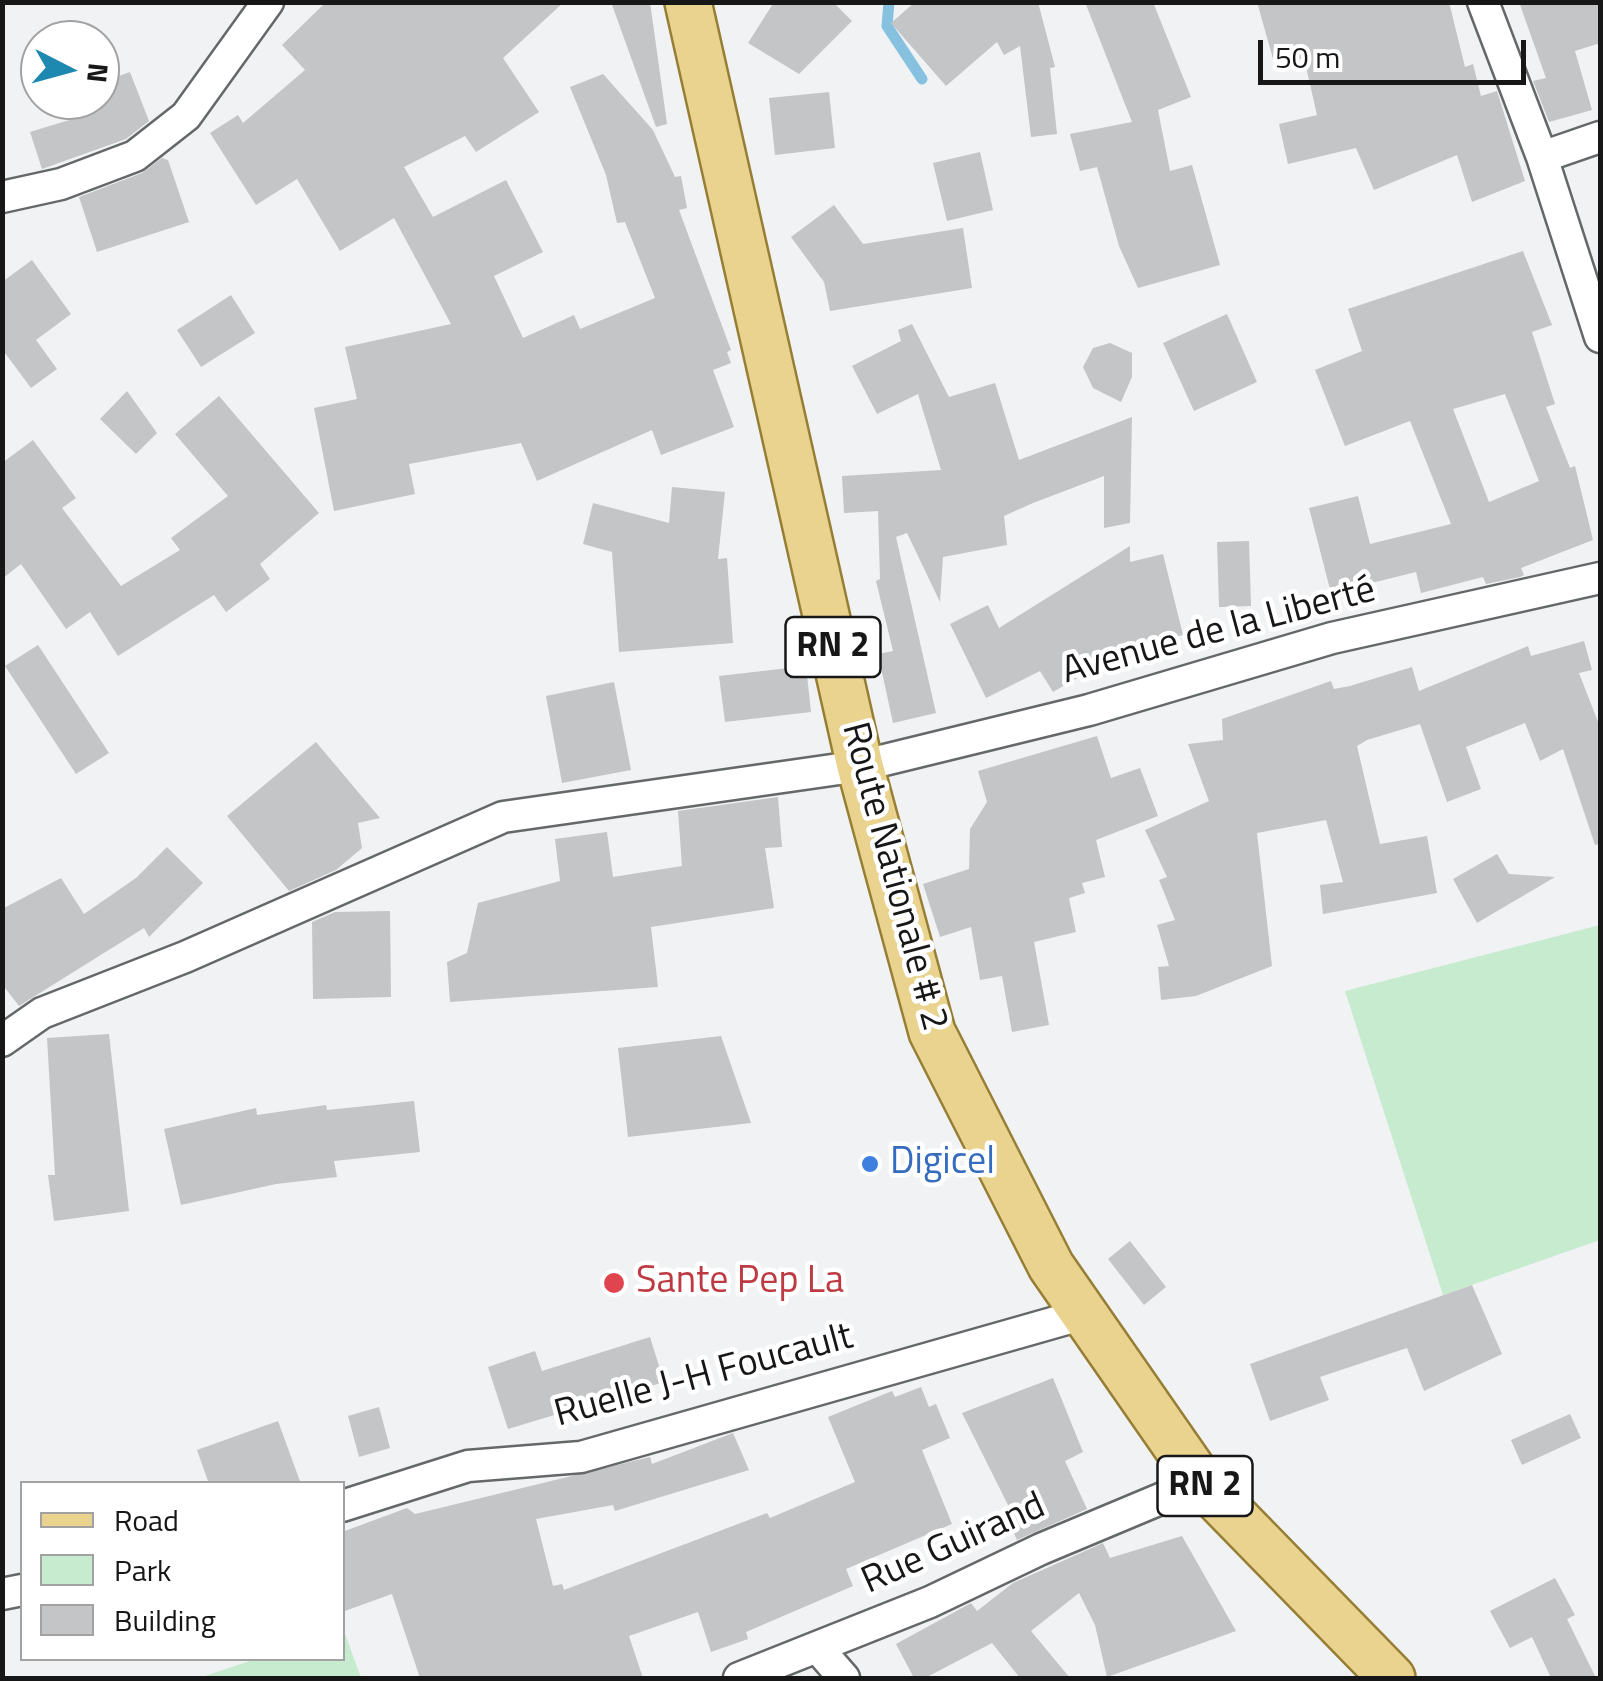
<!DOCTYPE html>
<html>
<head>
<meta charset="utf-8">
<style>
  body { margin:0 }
  #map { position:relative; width:1603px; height:1681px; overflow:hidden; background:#f0f2f4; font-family:"Titillium Web",sans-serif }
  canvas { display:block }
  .frame { position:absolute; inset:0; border:5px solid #171718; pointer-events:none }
  .legend { position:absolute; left:20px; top:1481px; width:325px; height:180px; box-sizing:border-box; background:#fff; border:2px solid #a2a2a3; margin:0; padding:12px 18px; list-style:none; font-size:30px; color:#171718 }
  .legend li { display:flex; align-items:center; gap:20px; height:50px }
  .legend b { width:50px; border:2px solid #a2a2a3 }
  .north { position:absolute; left:20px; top:20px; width:100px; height:100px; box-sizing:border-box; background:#fff; border:2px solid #a2a2a3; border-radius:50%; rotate:96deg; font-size:28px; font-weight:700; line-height:40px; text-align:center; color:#171718 }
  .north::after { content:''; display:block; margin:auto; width:35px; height:45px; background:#1e89b0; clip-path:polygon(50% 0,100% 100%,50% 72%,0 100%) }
  .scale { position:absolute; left:1258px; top:40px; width:268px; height:45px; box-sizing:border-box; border:5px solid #171718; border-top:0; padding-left:12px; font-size:30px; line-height:35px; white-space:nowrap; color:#171718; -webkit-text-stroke:8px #fff; paint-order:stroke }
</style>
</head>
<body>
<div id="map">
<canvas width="1603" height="1681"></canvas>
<div class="frame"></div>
<ul class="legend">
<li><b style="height:12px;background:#ead38f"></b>Road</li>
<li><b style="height:28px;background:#c6ebce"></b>Park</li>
<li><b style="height:28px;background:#c3c5c7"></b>Building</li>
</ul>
<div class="north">N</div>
<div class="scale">50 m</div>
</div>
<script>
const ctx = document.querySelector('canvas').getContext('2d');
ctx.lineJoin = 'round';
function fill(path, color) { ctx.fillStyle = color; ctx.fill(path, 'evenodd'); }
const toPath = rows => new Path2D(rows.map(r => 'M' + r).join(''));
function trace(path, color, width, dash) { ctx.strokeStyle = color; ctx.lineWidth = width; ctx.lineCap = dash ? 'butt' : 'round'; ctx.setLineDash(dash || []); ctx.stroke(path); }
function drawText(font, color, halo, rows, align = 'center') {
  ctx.font = font + ' "Titillium Web",sans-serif'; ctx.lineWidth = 9; ctx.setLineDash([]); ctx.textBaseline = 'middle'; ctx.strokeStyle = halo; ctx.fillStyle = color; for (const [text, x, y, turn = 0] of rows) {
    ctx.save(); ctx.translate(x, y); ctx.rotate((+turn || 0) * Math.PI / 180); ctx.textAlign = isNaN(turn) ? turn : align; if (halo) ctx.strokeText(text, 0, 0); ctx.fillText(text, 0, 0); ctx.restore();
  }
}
fill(toPath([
  [1600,925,1600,1240,1443,1295,1345,991],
  [343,1628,361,1678,199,1678,256,1659,342,1658]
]), '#c6ebce');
trace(toPath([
  [889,2,887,26,922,79]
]), '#87c1e0', 11);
fill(toPath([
  [326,2,564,2,503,58,539,112,476,152,465,136,404,167,433,217,506,180,543,252,494,276,523,338,574,315,580,329,655,298,625,222,617,223,606,175,570,87,603,74,653,130,675,177,681,176,687,208,679,210,731,350,727,352,731,363,713,370,734,427,661,455,652,430,537,481,521,443,409,464,415,494,334,511,314,408,357,399,345,347,451,324,394,218,340,251,297,179,256,205,210,133,238,115,243,123,305,70,282,45],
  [611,2,650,2,667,124,656,127],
  [774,2,833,2,852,21,799,74,748,43],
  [915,2,1038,2,1055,67,1050,68,1057,134,1031,137,1020,46,1004,55,997,42,946,86,891,23],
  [1085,2,1153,2,1191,97,1158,110,1170,171,1192,165,1220,265,1138,288,1119,246,1097,167,1080,171,1070,134,1132,122],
  [1257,2,1449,2,1465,67,1473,64,1481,96,1497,91,1525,181,1472,202,1457,155,1374,190,1356,148,1288,164,1279,124,1317,115,1304,58,1275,66],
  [1519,2,1600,2,1600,43,1575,51,1592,110,1549,122,1533,81,1546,78],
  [130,72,149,121,126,139,42,169,30,132,76,118,69,100,100,100,100,83],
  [829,92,835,148,775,155,769,98],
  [980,152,993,210,947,221,933,163],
  [162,158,168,160,189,222,97,252,79,197,142,173],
  [834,205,863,244,963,228,972,288,830,311,824,282,791,237],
  [1523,251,1552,325,1532,332,1555,404,1546,407,1570,468,1575,466,1593,540,1521,568,1524,575,1520,577,1486,584,1483,577,1421,593,1416,572,1331,593,1309,508,1358,496,1370,544,1451,524,1410,421,1345,446,1315,370,1362,351,1348,309],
  [1505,394,1539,481,1489,502,1453,409],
  [32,260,71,314,36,340,57,369,31,388,2,349,2,282],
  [231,295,255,333,201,367,177,330],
  [1227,314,1257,382,1194,411,1163,343],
  [912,324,949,397,995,383,1019,460,1132,417,1130,523,1104,528,1104,476,1033,503,1004,516,1007,545,943,557,940,602,907,533,896,537,936,713,893,723,878,654,893,651,876,581,880,579,878,511,844,513,842,476,941,470,918,394,877,414,852,366,901,341,898,330],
  [1110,343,1132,353,1132,377,1121,402,1093,388,1083,367,1093,348],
  [127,391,157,433,136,454,100,419],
  [219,396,319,513,260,564,270,579,226,612,214,595,118,656,90,612,66,629,21,564,2,579,2,463,33,440,76,498,62,508,121,586,180,550,171,538,228,496,175,434],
  [672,487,725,492,718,559,727,558,733,643,619,652,612,552,583,544,593,503,669,523],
  [1249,541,1251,606,1219,607,1217,542],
  [1130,546,1130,562,1163,554,1183,635,1129,648,1053,692,1040,671,986,698,950,624,988,605,999,628],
  [1584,641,1592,670,1579,673,1600,727,1600,844,1595,845,1563,749,1540,761,1525,723,1466,747,1481,789,1447,802,1420,724,1367,740,1357,746,1380,844,1427,836,1437,893,1323,914,1320,885,1343,882,1326,820,1257,833,1272,966,1196,996,1161,1000,1158,967,1169,966,1157,925,1175,920,1159,880,1167,877,1145,830,1209,801,1188,744,1223,740,1222,719,1331,681,1334,689,1350,686,1412,667,1419,691,1528,646,1531,656],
  [38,645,109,753,76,774,5,666],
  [806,666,811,712,725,722,719,676],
  [614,682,631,770,562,783,546,696],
  [1097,736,1111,778,1140,768,1158,816,1096,840,1105,877,1082,883,1085,893,1069,898,1076,932,1034,942,1049,1025,1012,1032,1002,976,980,980,971,927,940,937,923,884,969,869,970,829,987,802,978,771],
  [316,742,380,818,358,823,362,848,336,870,289,891,227,816],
  [778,797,782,847,765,848,774,908,651,927,658,987,450,1002,447,962,467,953,478,903,560,881,555,839,607,832,613,877,682,866,678,811],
  [167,847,203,883,149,937,144,928,19,1006,2,984,2,909,61,878,84,914,136,878],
  [1497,854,1509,874,1555,877,1477,923,1453,879],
  [390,911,391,997,313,999,312,922,335,912],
  [109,1034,129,1211,54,1221,48,1175,55,1175,47,1038],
  [721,1036,751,1123,628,1137,618,1048],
  [414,1101,420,1152,334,1161,337,1177,276,1184,181,1205,164,1129,256,1108,257,1115,326,1105,327,1110],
  [1130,1241,1166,1287,1144,1305,1108,1259],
  [1472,1285,1502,1354,1424,1391,1407,1348,1320,1377,1329,1400,1270,1421,1250,1364],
  [650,1337,664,1382,508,1429,488,1367,535,1351,542,1371],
  [1053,1378,1083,1452,1065,1461,1087,1509,1017,1540,1004,1512,1010,1509,962,1413],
  [921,1387,929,1407,936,1404,950,1438,922,1450,952,1524,846,1569,853,1586,746,1632,748,1639,711,1652,698,1612,629,1636,643,1678,420,1678,392,1594,342,1612,342,1532,407,1508,415,1514,650,1457,652,1464,733,1433,749,1470,615,1511,613,1505,536,1519,553,1586,562,1584,564,1590,767,1513,770,1518,855,1482,828,1417,892,1391,895,1397],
  [379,1407,390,1448,359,1457,348,1416],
  [1570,1414,1581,1438,1522,1465,1511,1440],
  [278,1421,301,1484,209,1484,197,1450],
  [1182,1536,1236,1631,1107,1677,1095,1625,1079,1593,1031,1631,1070,1678,1020,1678,992,1643,925,1678,914,1678,896,1644,971,1603,977,1611,1013,1583,1103,1543,1110,1558],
  [1555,1578,1575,1615,1567,1619,1596,1678,1551,1678,1532,1637,1510,1648,1490,1611]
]), '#c3c5c7');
const minor = toPath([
  [1483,2,1542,157,1600,337],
  [1542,157,1600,137],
  [2,197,61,184,135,156,186,116,268,2],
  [2,1041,42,1013,185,957,503,817,860,766,1089,710,1332,638,1600,578],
  [342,1506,468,1466,581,1457,1084,1314],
  [2,1594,22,1590],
  [817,1647,844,1678],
  [739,1678,930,1602,1041,1549,1201,1482]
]);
const primary = toPath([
  [688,2,860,766,932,1032,1051,1266,1201,1482,1392,1678]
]);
trace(minor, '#656869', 35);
trace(primary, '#977e35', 50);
trace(minor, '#fff', 30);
trace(primary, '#ead38f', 45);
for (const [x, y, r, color] of [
  [870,1164,10,"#3f7fe0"],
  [614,1283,12,"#e0444e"]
]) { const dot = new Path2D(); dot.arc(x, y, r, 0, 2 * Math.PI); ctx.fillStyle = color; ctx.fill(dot); trace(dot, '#fff', 4); }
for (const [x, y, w] of [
  [833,647,95],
  [1205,1486,95]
]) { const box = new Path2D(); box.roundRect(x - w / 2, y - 30, w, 60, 8); ctx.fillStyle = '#fff'; ctx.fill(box); trace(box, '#171718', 2.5); }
drawText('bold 35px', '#171718', null, [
  ["RN 2",833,647],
  ["RN 2",1205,1486]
]);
drawText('38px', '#171718', '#fff', [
  ["Avenue de la Liberté",1219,632,-15],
  ["Route Nationale # 2",893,877,75],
  ["Ruelle J-H Foucault",704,1377,-15],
  ["Rue Guirand",954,1545,-24]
]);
drawText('38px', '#366cbe', '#fff', [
  ["Digicel",890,1164]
], 'left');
drawText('38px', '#be3a42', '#fff', [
  ["Sante Pep La",636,1283]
], 'left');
</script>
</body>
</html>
